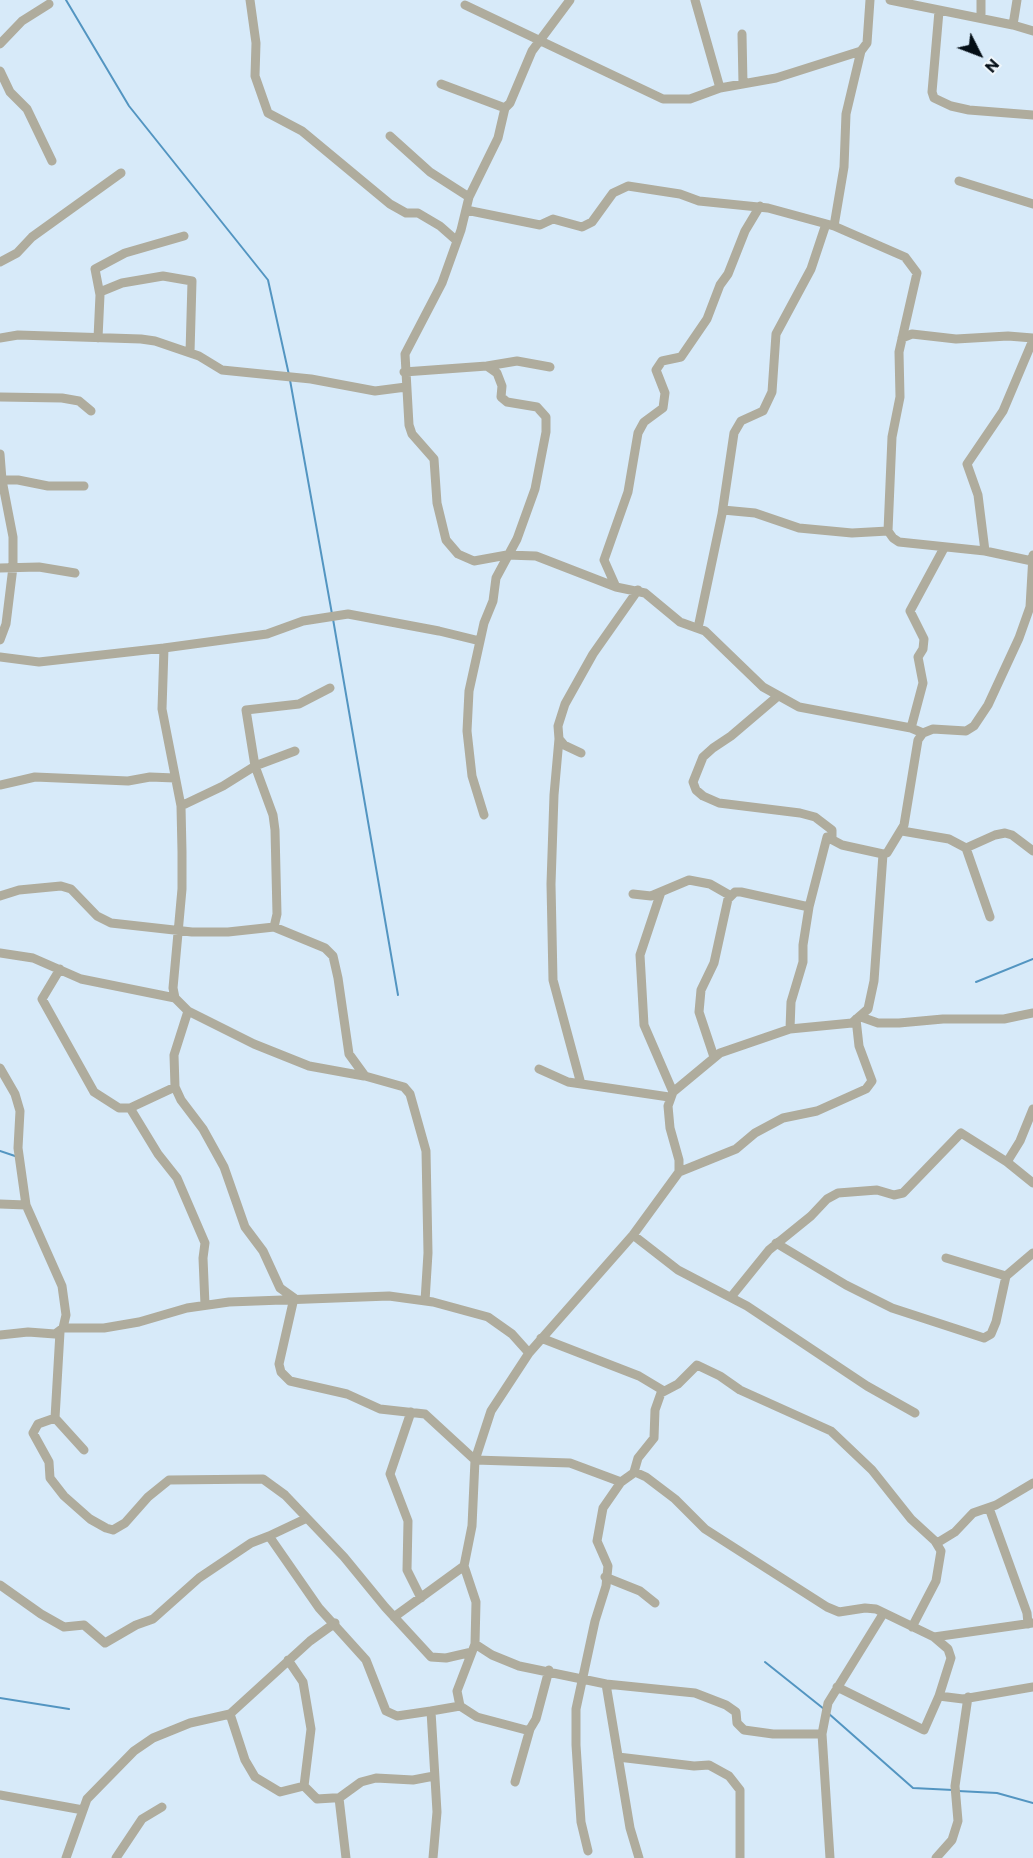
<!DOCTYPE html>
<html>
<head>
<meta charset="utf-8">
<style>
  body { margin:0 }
  #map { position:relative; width:1033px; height:1858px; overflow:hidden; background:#d7eaf9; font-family:Commissioner,sans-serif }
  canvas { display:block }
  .north { position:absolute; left:949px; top:24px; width:60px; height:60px; -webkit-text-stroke:4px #eff6fb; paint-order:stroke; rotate:132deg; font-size:16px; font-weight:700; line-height:24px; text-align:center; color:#040e16 }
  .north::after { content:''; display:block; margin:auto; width:21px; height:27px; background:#040e16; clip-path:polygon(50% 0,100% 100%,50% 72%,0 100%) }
</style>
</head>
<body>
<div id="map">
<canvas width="1033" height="1858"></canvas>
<div class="north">N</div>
</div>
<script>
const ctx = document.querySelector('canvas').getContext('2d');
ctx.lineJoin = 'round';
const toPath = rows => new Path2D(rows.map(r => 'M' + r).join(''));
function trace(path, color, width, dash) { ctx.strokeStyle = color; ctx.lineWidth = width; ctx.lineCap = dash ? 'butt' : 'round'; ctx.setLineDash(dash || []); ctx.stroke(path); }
trace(toPath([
  [66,0,129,106,268,280,289,375],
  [290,380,332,614],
  [333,619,398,995],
  [976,982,1033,959],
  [0,1151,15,1156],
  [765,1662,824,1709],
  [0,1698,69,1709],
  [828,1713,913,1788,953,1790],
  [958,1791,997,1793,1033,1803]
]), '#5395c1', 2);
trace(toPath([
  [250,0,256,43,255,76,268,113,302,131,390,204,406,213,418,213,440,226,457,241],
  [570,0,532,51,510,103,505,108,498,138,469,197,461,230,442,283,405,354,409,425,412,434,434,459,437,503,446,540,458,554,474,561,507,555,536,556,616,587,645,593,680,622,705,631,763,687,799,707,911,728,923,733],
  [695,0,720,88,776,78,861,51,867,43,870,0],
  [890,0,1013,25],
  [1017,0,1013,25,1033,31],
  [465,5,663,99,690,99,720,88],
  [939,11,932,92,934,98,951,106,969,110,1033,115],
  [981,18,981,0],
  [742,34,743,84],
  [0,44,22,21,49,4],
  [0,71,10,92,27,109,52,161],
  [441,84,505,108],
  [390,136,430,172,469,197],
  [959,181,1033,204],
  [466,210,540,225,553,219,582,227,592,222,613,193,628,186,680,194,699,201,768,208,834,226,905,257,917,273,899,352,900,397,892,437,888,531,893,538,899,542,985,551,1032,561],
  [834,226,844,167,846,114,861,51],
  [0,262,17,253,32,237,121,173],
  [100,292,122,283,163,276,192,281,190,353],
  [0,338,18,335,141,339,155,341,199,356,222,370,311,379,375,391,406,387],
  [98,338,100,295,95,269,125,253,184,236],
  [902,338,912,334,956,339,1008,336,1033,338],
  [487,366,517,361,550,367],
  [404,372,487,366,497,373,502,386,501,397,507,402,537,407,546,417,546,432,535,489,517,539,496,578,493,601,484,623,469,691,467,731,472,776,484,815],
  [0,397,62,398,79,401,91,411],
  [0,454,2,480,13,537,13,567,6,624,0,640],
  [0,480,18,480,48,486,84,486],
  [723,510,755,513,799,528,852,533,888,531],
  [985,551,978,495,967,464,1003,411,1033,340],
  [0,568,39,567,75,573],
  [616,587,604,560,628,492,638,433,644,422,663,408,665,393,656,370,662,361,681,357,707,319,720,285,728,274,745,231,760,206],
  [698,628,722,514,734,433,741,421,763,411,772,392,776,334,811,269,826,224],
  [480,641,439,631,348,614,303,621,267,634,164,648,162,709,181,806,182,852,182,889,173,988,175,998,188,1011,174,1055,175,1087,181,1100,203,1129,224,1167,245,1227,263,1251,280,1288,294,1298,279,1364,281,1372,290,1381,347,1394,380,1409,425,1414,475,1460,570,1463,621,1482],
  [0,657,39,662,164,648],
  [778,696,731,736,713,748,703,757,693,782,696,790,703,796,719,803,800,813,815,817,832,830,832,837,827,837,809,907,803,945,803,962,791,1002,790,1029],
  [911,728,923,683,918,657,923,649,924,639,910,611,944,548],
  [559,739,554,795,551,884,553,980,581,1084],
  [295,751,255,766,246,710,299,704,330,688],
  [581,753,564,745,559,739,558,726,565,704,593,654,638,590],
  [0,785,35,777,128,781,150,777,175,778],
  [181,806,223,786,255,766,273,815,275,830,277,914,274,927],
  [902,831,949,839,966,848,990,917],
  [827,837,842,845,883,854],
  [966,848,995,835,1005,833,1012,835,1033,851],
  [661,892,640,955,644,1025,673,1092],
  [633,894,651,896,689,880,710,884,731,896],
  [0,896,19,890,61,886,71,889,97,916,111,923,192,932,228,932,274,927,325,948,333,956,338,978,349,1054,365,1076,404,1087,410,1094,426,1151,428,1253,425,1301],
  [0,953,33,958,81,979,175,998],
  [60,969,42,999,94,1092,119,1108,130,1108,175,1087],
  [188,1011,254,1044,309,1066,364,1076],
  [861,1017,878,1023,899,1023,943,1019,1004,1019,1033,1013],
  [714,1057,699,1012,701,990,714,963,728,899,735,892,741,892,809,907],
  [0,1068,15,1094,20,1111,18,1148,26,1205,62,1286,66,1315,63,1328,104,1328,139,1322,187,1308,229,1302,389,1296,433,1302,488,1317,512,1334,529,1353],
  [539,1069,568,1082,669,1097],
  [130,1108,158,1154,177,1178,205,1243,203,1258,205,1305],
  [1007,1162,1020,1141,1033,1109],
  [679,1172,736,1149,755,1133,783,1118,817,1111,866,1089,872,1081,859,1046,856,1019],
  [0,1204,26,1205],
  [633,1235,678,1270,747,1306,867,1386,915,1413],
  [776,1243,846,1285,892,1308,984,1338,991,1334,996,1322,1006,1276,1033,1253],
  [946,1258,1006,1276],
  [731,1297,769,1250,811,1216,827,1199,838,1193,877,1190,894,1195,903,1193,961,1133,1007,1162,1033,1183],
  [60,1332,55,1418,84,1450],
  [0,1335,28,1332,55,1334,63,1328],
  [541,1338,639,1376,664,1391],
  [411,1412,390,1474,408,1521,407,1570,421,1598],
  [55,1418,38,1424,33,1433,49,1462,50,1478,64,1496,90,1519,106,1528,113,1530,125,1523,148,1497,169,1480,263,1479,285,1495,344,1557,385,1607,431,1657,446,1658,472,1652,475,1644],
  [634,1472,638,1458,654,1438,655,1410,661,1393,678,1384,697,1365,720,1376,740,1390,831,1431,872,1470,911,1519,935,1541,941,1551,936,1581,912,1627],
  [989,1508,1027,1613,1028,1624],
  [269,1536,305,1519],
  [937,1543,955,1532,973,1513,996,1505,1033,1483],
  [605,1577,640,1591,655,1603],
  [0,1585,41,1614,64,1627,84,1625,105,1643,136,1625,153,1619,199,1578,251,1543,269,1536,319,1608,366,1660,386,1711,397,1716,431,1711,437,1812,433,1858],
  [394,1617,464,1566],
  [934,1637,1033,1623],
  [472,1652,457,1691,460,1706,477,1717,526,1730,530,1729,536,1719,549,1670],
  [288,1660,303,1682,311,1729,304,1786],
  [606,1684,695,1693,726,1705,736,1712,737,1723,744,1730,773,1734,822,1734],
  [837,1687,924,1730,939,1696],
  [431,1711,460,1706],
  [230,1714,245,1760,255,1777,280,1792,304,1786],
  [618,1757,694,1766,709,1765,729,1776,740,1790,740,1858],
  [515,1782,530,1729],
  [304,1786,317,1799,333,1798,339,1798,361,1782,376,1778,413,1780,434,1776],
  [0,1795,83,1810],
  [339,1798,346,1858],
  [588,1851,581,1822,576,1745,576,1709,595,1621,606,1586,608,1566,597,1541,603,1508,621,1482,635,1472,646,1477,675,1499,705,1529,827,1607,839,1612,865,1608,876,1609,934,1637,948,1649,951,1658,939,1696,963,1699,1033,1687],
  [66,1858,87,1799,134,1751,153,1738,190,1723,230,1714,310,1641,335,1623],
  [116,1858,142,1819,162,1807],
  [639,1858,630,1828,606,1684,519,1666,492,1655,475,1644,476,1602,464,1566,472,1526,475,1460,491,1411,529,1353,633,1235,679,1172,679,1160,670,1128,668,1106,673,1092,720,1053,790,1029,852,1023,868,1009,874,981,883,854,887,853,904,825,918,740,923,733,933,729,966,731,974,726,988,705,1019,638,1030,607,1033,555],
  [830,1858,822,1734,828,1703,883,1614],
  [936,1858,952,1840,958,1821,955,1786,968,1697]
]), '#afac9d', 9);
</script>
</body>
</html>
